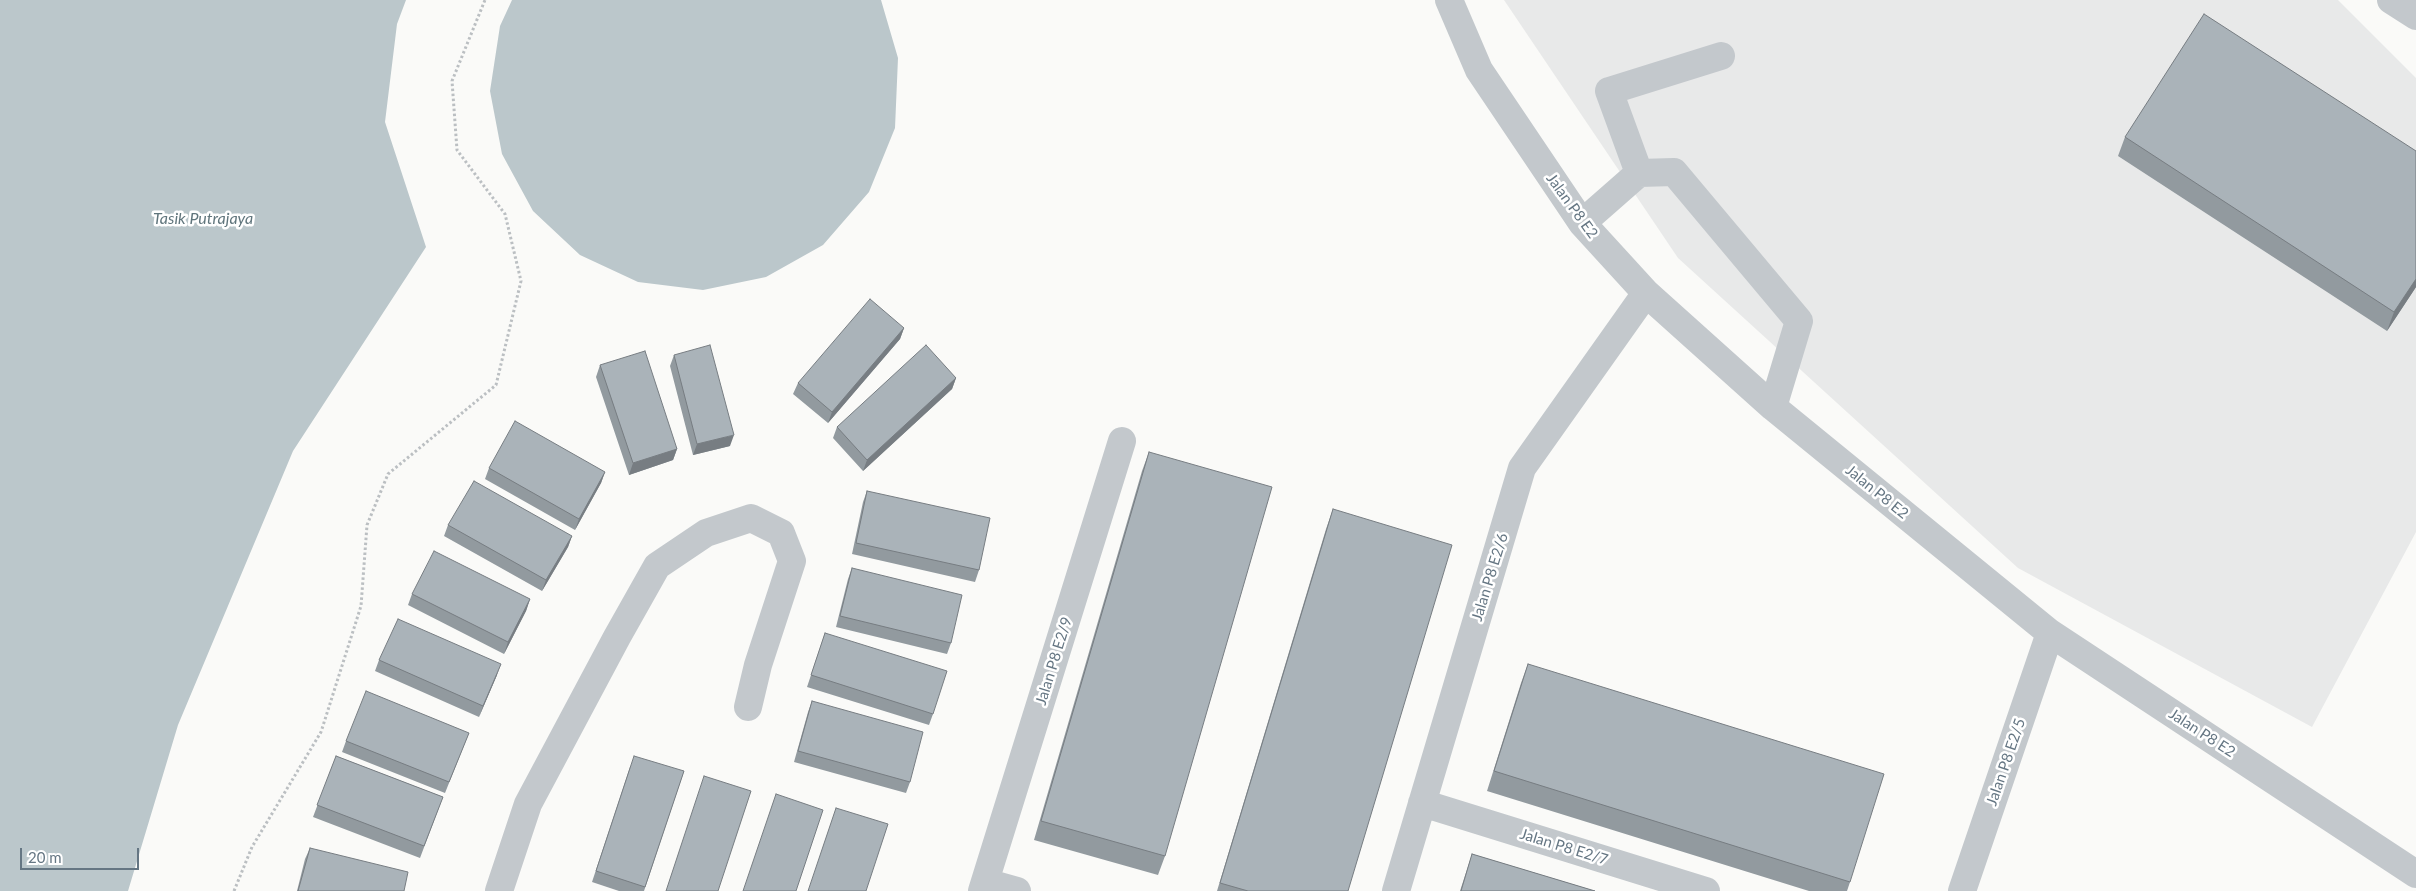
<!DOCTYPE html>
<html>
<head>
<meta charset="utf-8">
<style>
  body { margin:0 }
  #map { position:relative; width:2416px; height:891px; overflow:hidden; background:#fafaf8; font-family:Lato,sans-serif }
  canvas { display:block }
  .scale { position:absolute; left:20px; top:848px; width:119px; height:22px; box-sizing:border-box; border:2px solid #657683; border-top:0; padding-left:6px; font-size:15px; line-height:18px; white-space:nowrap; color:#657683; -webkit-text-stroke:4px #fff; paint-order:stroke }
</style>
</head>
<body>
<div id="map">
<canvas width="2416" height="891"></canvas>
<div class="scale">20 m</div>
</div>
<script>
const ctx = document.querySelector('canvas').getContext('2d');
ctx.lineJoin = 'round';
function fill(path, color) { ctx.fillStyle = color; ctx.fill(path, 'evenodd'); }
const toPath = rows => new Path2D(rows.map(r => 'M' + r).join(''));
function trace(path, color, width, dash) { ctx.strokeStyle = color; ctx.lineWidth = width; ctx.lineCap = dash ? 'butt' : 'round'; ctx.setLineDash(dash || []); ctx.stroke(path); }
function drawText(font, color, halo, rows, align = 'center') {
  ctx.font = font + ' Lato,sans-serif'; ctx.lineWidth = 5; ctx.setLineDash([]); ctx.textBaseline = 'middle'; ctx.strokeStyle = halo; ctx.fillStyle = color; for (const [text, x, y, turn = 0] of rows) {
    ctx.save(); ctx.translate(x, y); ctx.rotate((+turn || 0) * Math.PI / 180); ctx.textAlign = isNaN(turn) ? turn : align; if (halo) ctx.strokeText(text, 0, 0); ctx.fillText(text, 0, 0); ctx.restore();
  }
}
fill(toPath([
  [1504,0,2338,0,2416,78,2416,532,2312,727,2018,568,1678,258]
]), '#e8e9e9');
fill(toPath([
  [0,0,406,0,397,24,385,122,426,247,293,451,178,725,128,891,0,891],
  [512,0,881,0,898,58,895,128,869,192,823,245,766,277,703,290,638,282,580,255,533,211,502,154,490,91,500,26]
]), '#bbc7cb');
trace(toPath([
  [234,891,252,847,321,732,361,606,367,525,388,474,496,385,521,281,505,214,457,150,452,81,485,0]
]), '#bbbfc2', 3, [2.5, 2.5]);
trace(toPath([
  [1449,0,1479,70,1582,223,1646,293,1773,407,2050,633,2416,874],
  [2391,0,2416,16],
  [1639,173,1609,91,1721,56],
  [1582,223,1639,173,1674,172,1799,321,1773,407],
  [1422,803,1706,891],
  [985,882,1017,891],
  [499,891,528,804,617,637,657,566,706,533,751,518,781,533,792,561,758,665,748,707],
  [982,891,1122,441],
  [1396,891,1522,468,1646,293],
  [1962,891,2050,633]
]), '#c3c8cc', 28);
fill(toPath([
  [2125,137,2416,151,2416,287,2387,331,2118,156],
  [904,328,900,339,828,423,793,394,798,383],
  [674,355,730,446,693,455,670,366],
  [600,365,677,449,673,460,629,475,596,377],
  [956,378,952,389,863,471,833,438,837,427],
  [1149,452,1165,856,1158,875,1034,840,1142,471],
  [489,468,605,472,601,483,575,530,485,479],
  [867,491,979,570,975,582,852,554,863,502],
  [1333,509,1348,891,1217,891,1326,529],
  [448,525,572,536,568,547,542,591,444,536],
  [852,568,951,643,947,654,836,627,848,579],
  [412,594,530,599,526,611,504,654,408,605],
  [825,633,933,714,929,725,807,687],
  [379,660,497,675,479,717,375,671],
  [1528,664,1850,882,1847,891,1809,891,1487,791,1521,683],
  [812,701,910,782,906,793,794,762,808,712],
  [469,733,445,793,342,752,346,741],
  [336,756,443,797,420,858,313,817],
  [630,767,684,771,644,891,619,891,592,882],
  [310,848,404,891,297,891,305,859],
  [1472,854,1595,891,1460,891]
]), '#929a9f');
fill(toPath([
  [2416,279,2416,287,2387,331,2394,312],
  [904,328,900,339,828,423,832,412],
  [956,378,952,389,863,471,867,460],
  [734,435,730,446,693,455,697,444],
  [677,449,673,460,629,475,633,463],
  [605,472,601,483,575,530,579,519],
  [572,536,568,547,542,591,546,580],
  [530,599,526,611,504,654,508,642],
  [501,664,497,675,479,717,483,706]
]), '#777d82');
const building = toPath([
  [2204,14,2416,151,2416,279,2394,312,2125,137,2204,14],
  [870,299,904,328,832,412,798,383,870,299],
  [710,345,734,435,697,444,674,355,710,345],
  [926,345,956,378,867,460,837,427,926,345],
  [645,351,677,449,633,463,600,365,645,351],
  [515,421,605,472,579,519,489,468,515,421],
  [1149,452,1272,487,1165,856,1041,821,1149,452],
  [474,481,572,536,546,580,448,525,474,481],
  [867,491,990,518,979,570,856,543,867,491],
  [1333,509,1452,545,1348,891,1248,891,1220,883,1333,509],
  [434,551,530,599,508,642,412,594,434,551],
  [852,568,962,595,951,643,840,616,852,568],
  [398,619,501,664,483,706,379,660,398,619],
  [825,633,947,671,933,714,811,675,825,633],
  [1528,664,1884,774,1850,882,1494,771,1528,664],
  [366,691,469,733,449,782,346,741,366,691],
  [812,701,923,732,910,782,798,751,812,701],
  [336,756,443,797,424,846,317,805,336,756],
  [634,756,684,771,645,887,596,871,634,756],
  [704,776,751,791,718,891,666,891,704,776],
  [776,794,823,810,796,891,743,891,776,794],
  [836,808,888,824,866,891,808,891,836,808],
  [310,848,408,872,404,891,298,891,310,848],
  [1472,854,1595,891,1461,891,1472,854]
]);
fill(building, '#aab3b9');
trace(building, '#777d82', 1);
drawText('15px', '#657683', '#fff', [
  ["Jalan P8 E2",1572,206,54],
  ["Jalan P8 E2",1877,492,39],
  ["Jalan P8 E2/6",1490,577,-73],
  ["Jalan P8 E2/9",1054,661,-73],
  ["Jalan P8 E2",2202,733,33],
  ["Jalan P8 E2/5",2006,762,-71],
  ["Jalan P8 E2/7",1564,847,17]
]);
drawText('italic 16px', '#60757c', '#fff', [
  ["Tasik Putrajaya",203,219]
]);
</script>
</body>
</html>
